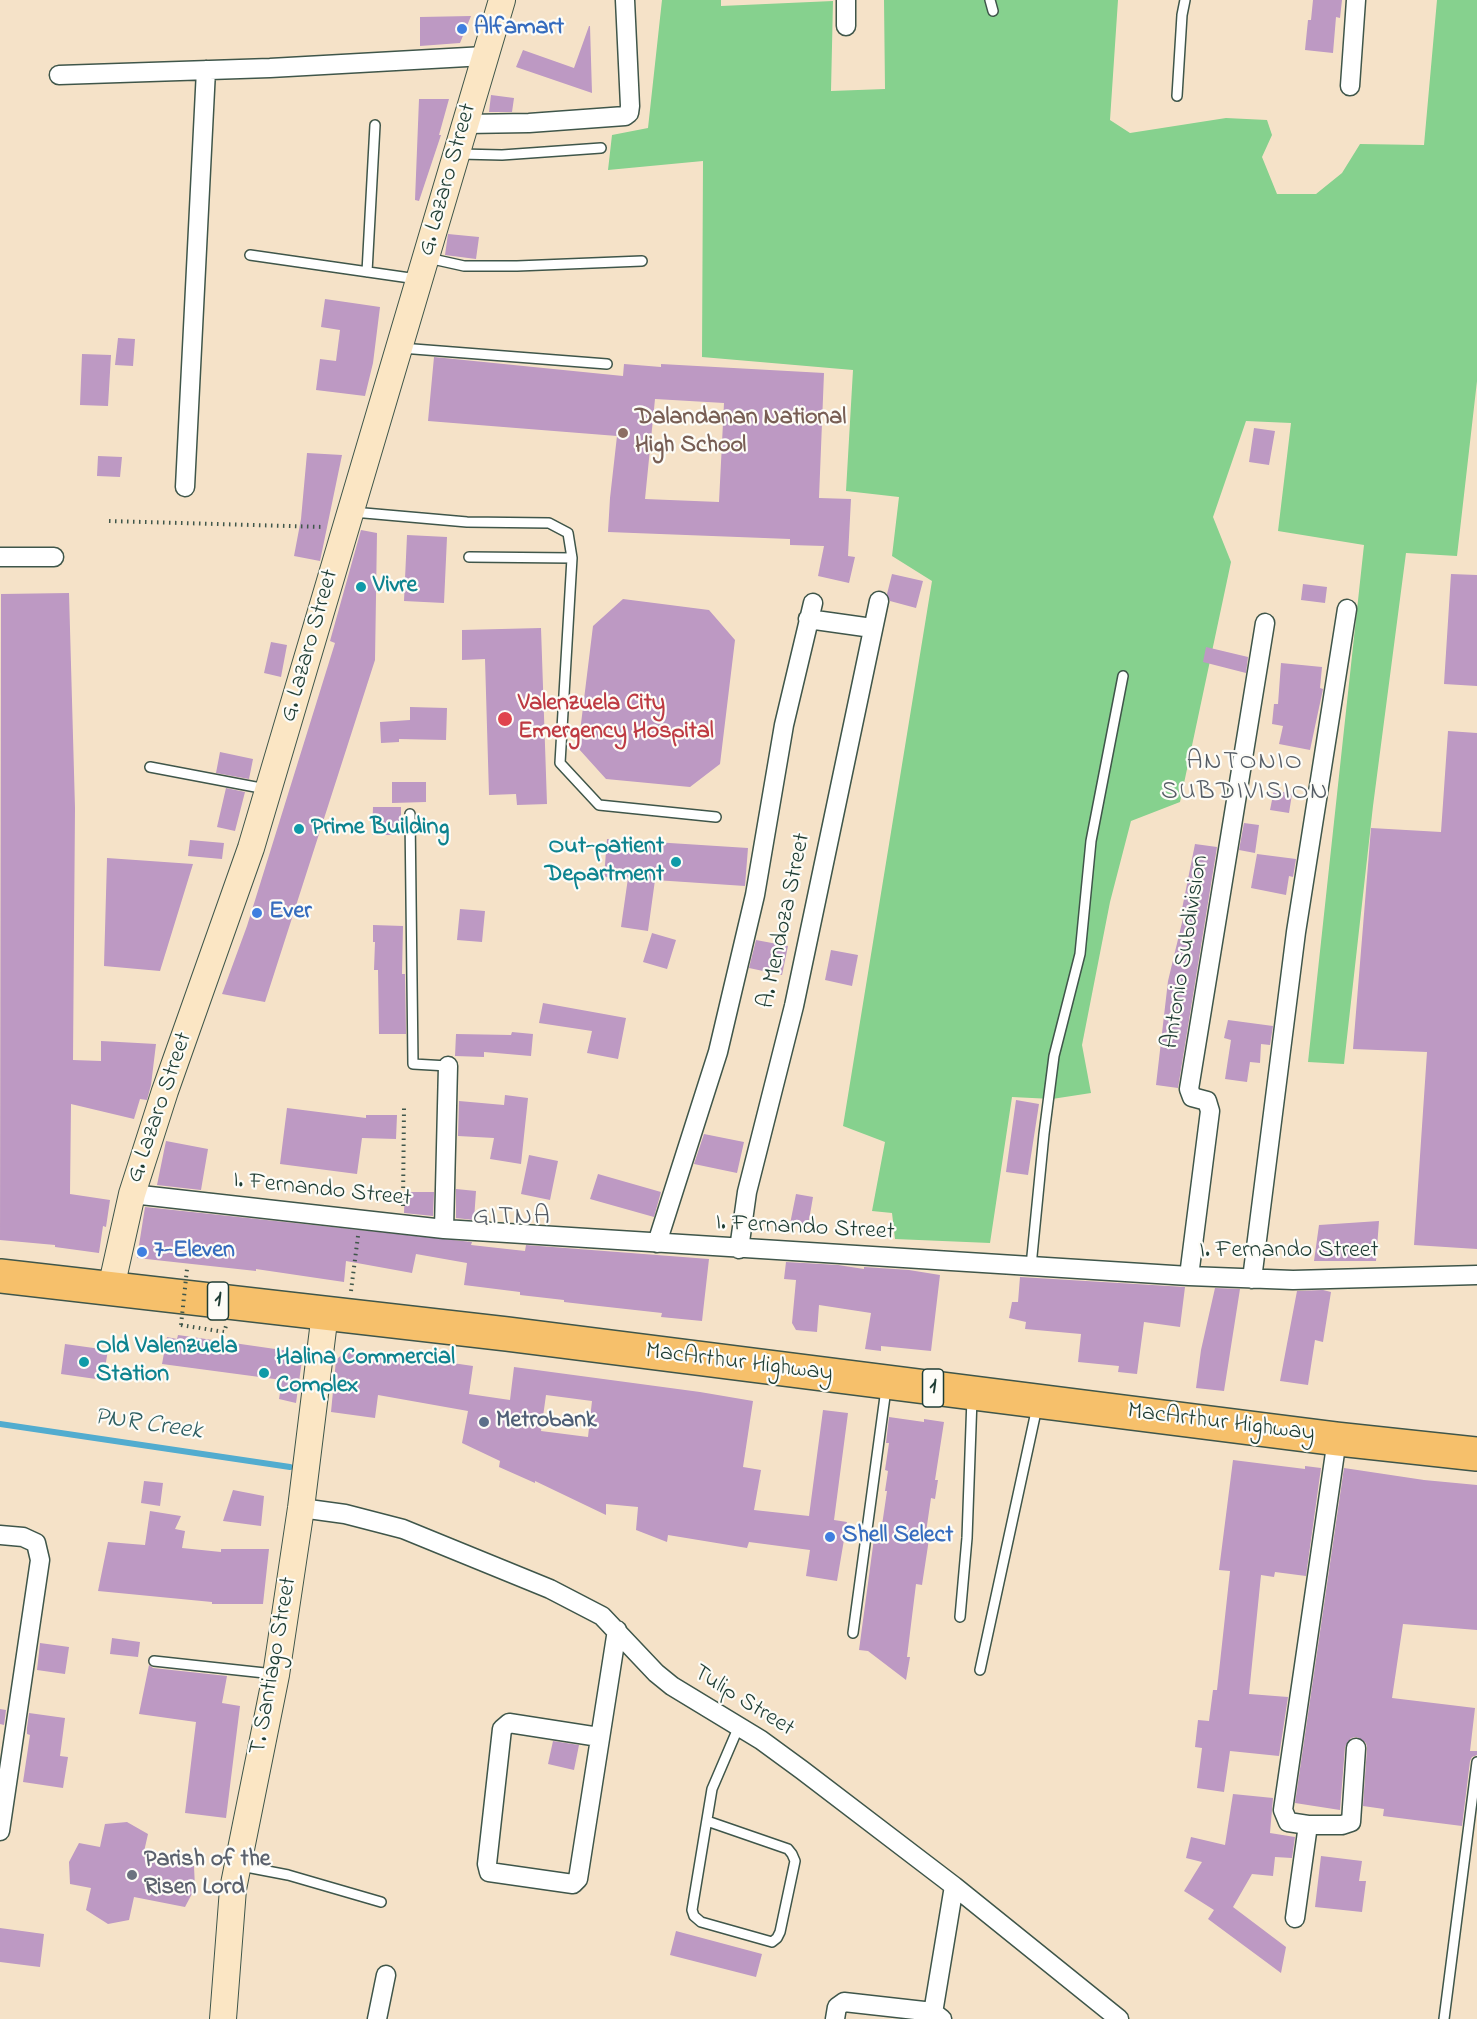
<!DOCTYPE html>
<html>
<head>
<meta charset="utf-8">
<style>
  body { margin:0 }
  canvas { display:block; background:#f5e2c8 }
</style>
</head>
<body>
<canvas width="1477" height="2019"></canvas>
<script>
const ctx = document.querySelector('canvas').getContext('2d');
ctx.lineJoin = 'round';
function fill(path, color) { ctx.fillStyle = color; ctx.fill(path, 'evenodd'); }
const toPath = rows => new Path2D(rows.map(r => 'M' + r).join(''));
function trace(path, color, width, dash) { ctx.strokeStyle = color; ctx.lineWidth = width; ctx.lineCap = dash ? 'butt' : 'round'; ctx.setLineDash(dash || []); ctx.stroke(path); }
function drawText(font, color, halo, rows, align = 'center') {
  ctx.font = font + ' "Indie Flower",sans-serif'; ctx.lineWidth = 4.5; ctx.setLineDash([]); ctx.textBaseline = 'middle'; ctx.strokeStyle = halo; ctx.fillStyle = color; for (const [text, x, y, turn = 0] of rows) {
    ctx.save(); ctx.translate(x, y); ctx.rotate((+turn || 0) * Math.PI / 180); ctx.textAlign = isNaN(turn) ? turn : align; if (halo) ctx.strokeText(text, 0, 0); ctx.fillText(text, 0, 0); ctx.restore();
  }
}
fill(toPath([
  [662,0,721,0,721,6,833,1,831,91,885,89,884,0,1118,0,1110,120,1130,133,1226,118,1267,120,1272,135,1262,157,1277,194,1316,194,1342,173,1360,144,1424,145,1437,0,1477,0,1477,381,1457,556,1406,553,1373,806,1344,1064,1308,1062,1364,545,1278,531,1291,423,1246,421,1213,517,1231,562,1180,802,1131,821,1110,902,1082,1045,1091,1093,1052,1099,1012,1097,990,1243,895,1239,892,1213,872,1211,885,1142,843,1126,932,581,892,556,899,497,846,491,853,370,702,357,703,161,608,170,612,135,648,128]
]), '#86d18e');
trace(toPath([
  [0,1424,290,1467]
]), '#52accf', 6);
fill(toPath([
  [1313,0,1342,0,1340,18,1336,17,1333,53,1305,50,1308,20,1311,20],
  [471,16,460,43,420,46,420,17],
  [589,26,590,26,592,93,516,67,523,50,574,68],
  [491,95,514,98,512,112,489,112],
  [419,99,449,99,439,135,441,135,419,201,415,200],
  [448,234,479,237,476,259,445,255],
  [325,299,380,307,373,363,365,396,316,390,320,359,336,361,340,330,321,327],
  [118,338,135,339,133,366,115,365],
  [82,354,111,355,108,406,80,405],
  [434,357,623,376,624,364,661,367,661,364,824,373,819,498,851,499,848,556,855,557,849,583,818,576,824,546,790,545,790,539,608,532,610,498,617,436,428,421],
  [655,399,724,403,719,502,645,499],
  [1254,428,1275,431,1269,465,1249,462],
  [307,453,342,455,320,561,294,556,301,519],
  [98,456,122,457,120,477,97,476],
  [361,530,377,533,375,660,265,1002,222,994,247,926,335,643,330,641],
  [407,535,447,537,444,603,404,601],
  [892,574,923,581,916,608,890,601,887,594],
  [1451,574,1477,575,1477,686,1444,684],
  [1303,584,1327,587,1325,603,1301,600],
  [69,593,75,808,73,1060,101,1061,101,1041,156,1044,151,1085,147,1100,140,1099,134,1119,71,1104,70,1194,110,1200,106,1227,103,1226,99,1253,55,1247,55,1245,0,1240,1,594],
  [623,599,709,610,735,640,720,764,690,787,606,779,578,748,593,626],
  [541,628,547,804,517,805,516,794,489,795,485,659,462,660,462,630],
  [271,642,287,645,281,677,264,673],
  [1206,647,1248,657,1246,673,1203,662],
  [1281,663,1322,667,1320,688,1323,689,1310,750,1279,744,1283,726,1272,724,1274,704,1278,704],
  [410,707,447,708,446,740,399,739,399,742,381,743,380,722,410,720],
  [1448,731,1477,733,1477,1249,1414,1245,1427,1052,1353,1049,1371,828,1441,832],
  [220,752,253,759,249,779,216,773],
  [392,782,426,782,426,802,392,803],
  [226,788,245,792,235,831,217,827],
  [1274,790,1292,794,1289,813,1270,810],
  [373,807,401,807,401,835,372,835],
  [1244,823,1259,825,1255,853,1239,850],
  [607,839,748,848,745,886,655,880,648,931,621,927,628,878,604,877],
  [190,840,224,843,222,859,188,856],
  [1195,844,1217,847,1178,1088,1156,1085,1168,981,1185,910,1182,909],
  [1257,854,1296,859,1293,877,1289,876,1286,895,1251,888],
  [107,858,193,864,160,971,104,966],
  [460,909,485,911,482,942,457,940],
  [373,925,403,926,402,974,405,974,406,1034,379,1034,378,970,374,970,375,942,373,942],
  [652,933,676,940,667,969,643,962],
  [756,940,788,946,782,975,749,968],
  [831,950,858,955,852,986,825,980],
  [543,1003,626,1018,618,1059,587,1053,592,1031,539,1023],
  [1228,1020,1273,1026,1270,1045,1261,1044,1260,1063,1250,1062,1247,1082,1225,1079,1231,1040,1224,1038],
  [512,1032,533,1034,531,1056,484,1052,484,1057,455,1056,456,1034,511,1035],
  [505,1095,528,1098,521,1164,490,1159,494,1138,458,1136,459,1101,504,1105],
  [1016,1100,1039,1104,1028,1175,1006,1172],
  [287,1108,366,1118,366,1115,397,1115,396,1139,362,1138,357,1174,280,1164],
  [704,1134,744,1142,737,1173,694,1164],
  [166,1141,208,1149,201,1190,157,1185],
  [529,1155,558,1161,550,1200,521,1194],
  [598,1174,661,1192,654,1217,590,1199],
  [456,1189,476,1191,474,1220,456,1218],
  [405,1192,434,1192,433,1216,404,1213],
  [796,1194,813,1197,808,1226,790,1224],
  [145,1207,472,1242,471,1245,525,1251,526,1245,709,1259,702,1321,661,1317,662,1313,590,1305,564,1302,564,1300,520,1295,520,1292,464,1285,467,1263,416,1254,412,1273,346,1261,344,1282,256,1269,256,1271,137,1258],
  [1379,1221,1376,1261,1314,1261,1319,1225],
  [786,1262,838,1265,864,1269,864,1267,909,1270,940,1275,931,1351,881,1346,881,1351,865,1349,871,1313,819,1305,817,1332,796,1330,792,1323,796,1280,784,1279],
  [1020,1277,1185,1287,1180,1327,1144,1322,1137,1374,1118,1372,1119,1366,1078,1362,1081,1334,1025,1329,1026,1322,1009,1318,1012,1302,1018,1302],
  [1215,1288,1240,1289,1224,1391,1196,1388,1201,1350],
  [1323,1290,1331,1292,1323,1342,1315,1340,1308,1385,1280,1381,1297,1291],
  [178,1335,303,1353,296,1403,279,1399,282,1380,162,1364,167,1337,177,1339],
  [65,1344,108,1350,103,1380,61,1374],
  [346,1351,389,1358,390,1354,473,1366,469,1394,510,1400,514,1367,700,1392,753,1401,743,1467,761,1470,754,1510,809,1516,823,1410,848,1413,834,1520,847,1522,837,1581,806,1576,810,1550,749,1542,747,1548,668,1535,667,1542,636,1530,638,1507,606,1504,606,1515,535,1481,535,1483,499,1467,500,1461,462,1443,468,1411,378,1395,375,1418,331,1412,336,1360],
  [546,1395,592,1401,588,1437,541,1431],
  [889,1417,924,1422,924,1419,944,1422,935,1480,938,1480,935,1499,931,1498,925,1539,929,1539,922,1585,916,1584,907,1657,910,1657,906,1680,868,1651,859,1650,875,1531,881,1532,887,1491,885,1491,888,1471,885,1470,889,1443,886,1443],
  [1233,1460,1305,1469,1305,1466,1321,1468,1306,1576,1275,1572,1274,1577,1261,1575,1249,1694,1288,1697,1279,1756,1230,1751,1224,1792,1197,1788,1202,1748,1195,1747,1198,1720,1209,1721,1213,1690,1217,1690,1230,1571,1219,1570],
  [1344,1468,1424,1480,1477,1485,1477,1630,1403,1624,1392,1698,1475,1708,1470,1751,1477,1751,1477,1755,1472,1757,1470,1761,1462,1826,1383,1816,1384,1809,1363,1806,1367,1748,1366,1743,1357,1737,1351,1738,1345,1747,1340,1810,1295,1803],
  [144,1481,163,1483,160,1506,141,1503],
  [233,1490,264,1496,261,1526,223,1521],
  [150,1511,181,1516,175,1529,185,1531,182,1548,221,1552,221,1549,269,1549,263,1604,212,1604,212,1602,98,1591,108,1542,145,1545],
  [112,1638,140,1642,138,1657,110,1654],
  [40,1643,69,1647,65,1674,37,1670],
  [149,1665,153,1668,227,1676,222,1703,240,1706,226,1818,185,1813,196,1722,139,1714],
  [0,1709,6,1710,4,1725,0,1724],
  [29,1713,65,1718,60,1756,68,1757,63,1788,23,1782,30,1735,27,1734,27,1728],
  [553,1741,579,1745,574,1770,548,1764],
  [1233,1794,1273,1798,1270,1833,1295,1837,1292,1858,1275,1857,1273,1876,1252,1874,1233,1907,1286,1947,1281,1973,1208,1919,1214,1910,1184,1891,1202,1862,1186,1858,1191,1837,1225,1845],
  [127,1822,148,1834,143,1856,194,1866,195,1888,185,1907,134,1897,129,1920,108,1924,86,1910,91,1888,70,1884,69,1862,79,1843,100,1847,105,1824],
  [1321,1856,1362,1861,1359,1881,1366,1881,1362,1912,1315,1907],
  [0,1928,44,1934,40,1967,0,1962],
  [676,1931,762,1954,756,1977,670,1955]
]), '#bd99c3');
const lane = toPath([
  [990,0,993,11],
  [1177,96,1182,15,1185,0],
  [460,154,502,155,601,148],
  [250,255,417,279],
  [428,258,464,266,517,266,642,261],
  [367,272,375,125],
  [401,348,607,364],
  [353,512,467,522,549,523,568,533,572,558,560,763,599,805,716,817],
  [469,557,572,558],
  [150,767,266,789],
  [410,814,413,1064,448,1066],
  [1031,1266,1044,1134,1054,1056,1080,954,1091,841,1123,676],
  [960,1617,967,1538,972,1398],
  [853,1633,886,1389],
  [154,1661,274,1674],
  [980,1670,1037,1407],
  [707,1821,788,1849,792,1854,795,1861,780,1932,777,1938,772,1942,701,1922,694,1916,692,1910,712,1789,739,1726],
  [241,1866,288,1875,381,1902],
  [1444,2019,1477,1762]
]);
const street = toPath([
  [846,26,846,0],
  [59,75,270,68,485,56],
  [1350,86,1356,0],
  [465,124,529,123,625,116,629,113,630,106,625,0],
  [185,487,206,70],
  [0,557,54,557],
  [808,619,872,628],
  [132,1194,444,1229,1189,1276,1293,1280,1477,1275],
  [444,1229,448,1066],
  [657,1243,718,1052,755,895,784,725,813,603],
  [739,1249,747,1192,794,1006,879,601],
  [1189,1276,1210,1111,1207,1101,1192,1097,1189,1089,1265,623],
  [1252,1279,1296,932,1347,609],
  [1337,1439,1283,1810,1288,1822,1308,1825,1342,1825,1351,1822,1356,1748],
  [301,1508,345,1514,403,1529,550,1589,602,1616,656,1673,672,1686,761,1740,802,1770,954,1886,1119,2019],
  [0,1535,23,1537,36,1543,40,1560,0,1831],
  [599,1737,509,1723,502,1729,487,1864,489,1872,573,1884,578,1879,617,1630],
  [1295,1918,1308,1825],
  [377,2019,386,1975],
  [835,2019,837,2007,844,2002,933,2012,942,2019],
  [932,2019,954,1886]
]);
const secondary = toPath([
  [111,1288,132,1194,165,1091,251,848,502,0],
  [223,2019,233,1889,276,1675,301,1508,325,1313]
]);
const highway = toPath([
  [0,1276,507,1334,1337,1439,1477,1454]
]);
trace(lane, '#3f564a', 12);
trace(street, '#3f564a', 21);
trace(secondary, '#3f564a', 28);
trace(highway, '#3f564a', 36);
trace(toPath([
  [109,521,324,527],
  [403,1206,404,1107],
  [351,1291,358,1236],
  [181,1325,224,1332,226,1326]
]), '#3f564a', 4, [1.5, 4.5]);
trace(lane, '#fff', 9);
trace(street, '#fff', 18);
trace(secondary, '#fbe6c4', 26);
trace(highway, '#f6c06b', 33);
trace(toPath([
  [181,1325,187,1269]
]), '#3f564a', 4, [1.5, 4.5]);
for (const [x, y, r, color] of [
  [462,29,6,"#3f7fe0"],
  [623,433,6,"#8d6e63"],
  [361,587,6,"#0f9aa8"],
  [505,719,8,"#e0444e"],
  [299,829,6,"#0f9aa8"],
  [676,862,6,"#0f9aa8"],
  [257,913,6,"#3f7fe0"],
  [142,1252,6,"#3f7fe0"],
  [84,1362,6,"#0f9aa8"],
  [264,1373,6,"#0f9aa8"],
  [484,1422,6,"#5c6f8a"],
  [830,1537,6,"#3f7fe0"],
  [132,1875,6,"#6b7280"]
]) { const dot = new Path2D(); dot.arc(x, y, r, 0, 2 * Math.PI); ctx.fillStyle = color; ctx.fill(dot); trace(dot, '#fdfcf7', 2); }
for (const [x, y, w] of [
  [218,1301,21],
  [933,1388,21]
]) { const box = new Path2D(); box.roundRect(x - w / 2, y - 19, w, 38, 4.5); ctx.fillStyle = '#fdfcf7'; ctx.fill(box); trace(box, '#1f3d34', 1.5); }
drawText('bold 22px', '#1f3d34', null, [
  ["1",218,1301],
  ["1",933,1388]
]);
drawText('bold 24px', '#366cbe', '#fdfcf7', [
  ["Alfamart",474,29],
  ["Ever",269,913],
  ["7-Eleven",154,1252],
  ["Shell Select",842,1537]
], 'left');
drawText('24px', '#1f3d34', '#fdfcf7', [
  ["G. Lazaro Street",449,180,-74],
  ["G. Lazaro Street",311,646,-74],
  ["A. Mendoza Street",786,921,-78],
  ["Antonio Subdivision",1187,952,-81],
  ["G. Lazaro Street",161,1108,-71],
  ["I. Fernando Street",322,1191,6],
  ["I. Fernando Street",805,1229,3],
  ["I. Fernando Street",1289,1252],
  ["MacArthur Highway",739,1364,7],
  ["MacArthur Highway",1221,1424,7],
  ["T. Santiago Street",275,1666,-80],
  ["Tulip Street",743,1702,32]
]);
drawText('bold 24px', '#785e54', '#fdfcf7', [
  ["Dalandanan National",635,419],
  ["High School",635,447]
], 'left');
drawText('bold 24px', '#0d838f', '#fdfcf7', [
  ["Vivre",373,587],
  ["Prime Building",311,829],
  ["Out-patient",664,848,"right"],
  ["Department",664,876,"right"],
  ["Old Valenzuela",96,1348],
  ["Station",96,1376],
  ["Halina Commercial",276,1359],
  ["Complex",276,1387]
], 'left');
drawText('bold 24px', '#be3a42', '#fdfcf7', [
  ["Valenzuela City",518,705],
  ["Emergency Hospital",518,733]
], 'left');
drawText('bold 24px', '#4e5e75', '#fdfcf7', [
  ["Metrobank",496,1422]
], 'left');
drawText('bold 24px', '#5b616d', '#fdfcf7', [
  ["Parish of the",144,1861],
  ["Risen Lord",144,1889]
], 'left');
ctx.letterSpacing = '1.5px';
drawText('26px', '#565d66', '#fdfcf7', [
  ["ANTONIO",1245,764],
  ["SUBDIVISION",1245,794],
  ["GITNA",512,1219]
]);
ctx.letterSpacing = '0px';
drawText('italic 26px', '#2e5e62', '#fdfcf7', [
  ["PNR Creek",148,1426,8]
]);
</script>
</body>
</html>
